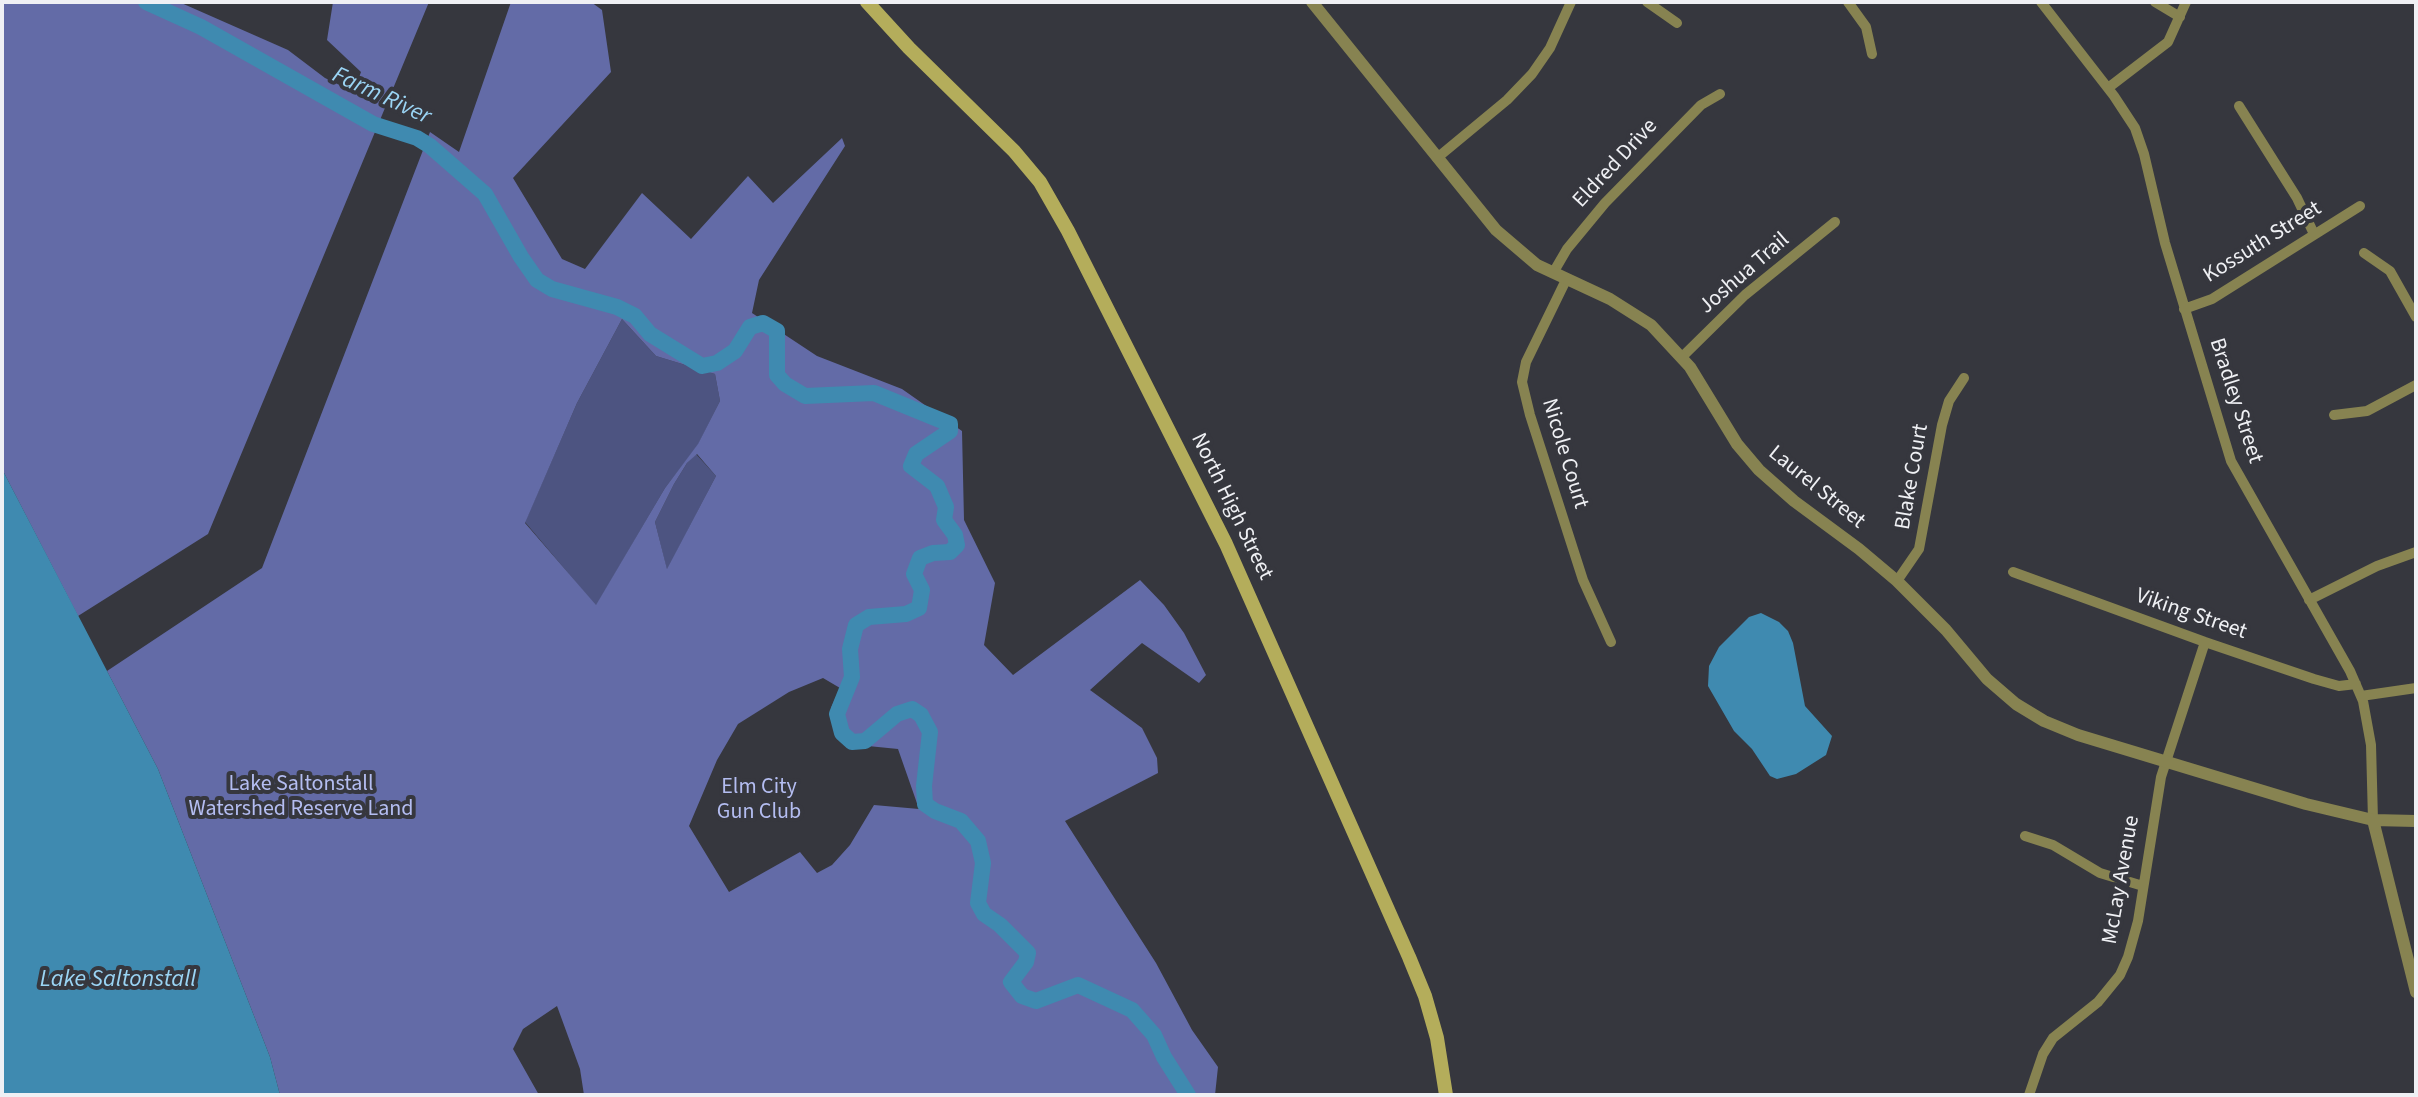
<!DOCTYPE html>
<html>
<head>
<meta charset="utf-8">
<style>
  body { margin:0 }
  #map { position:relative; width:2418px; height:1097px; overflow:hidden; background:#36373e; font-family:"Source Sans 3",sans-serif }
  canvas { display:block }
  .frame { position:absolute; inset:0; border:4px solid #eff0f4; pointer-events:none }
</style>
</head>
<body>
<div id="map">
<canvas width="2418" height="1097"></canvas>
<div class="frame"></div>
</div>
<script>
const ctx = document.querySelector('canvas').getContext('2d');
ctx.lineJoin = 'round';
function fill(path, color) { ctx.fillStyle = color; ctx.fill(path, 'evenodd'); }
const toPath = rows => new Path2D(rows.map(r => 'M' + r).join(''));
function trace(path, color, width, dash) { ctx.strokeStyle = color; ctx.lineWidth = width; ctx.lineCap = dash ? 'butt' : 'round'; ctx.setLineDash(dash || []); ctx.stroke(path); }
function drawText(font, color, halo, rows, align = 'center') {
  ctx.font = font + ' "Source Sans 3",sans-serif'; ctx.lineWidth = 8; ctx.setLineDash([]); ctx.textBaseline = 'middle'; ctx.strokeStyle = halo; ctx.fillStyle = color; for (const [text, x, y, turn = 0] of rows) {
    ctx.save(); ctx.translate(x, y); ctx.rotate((+turn || 0) * Math.PI / 180); ctx.textAlign = isNaN(turn) ? turn : align; if (halo) ctx.strokeText(text, 0, 0); ctx.fillText(text, 0, 0); ctx.restore();
  }
}
fill(toPath([
  [622,319,656,356,715,374,720,401,698,445,665,488,596,606,525,522,577,403],
  [696,454,716,476,667,570,655,522,674,484,687,463]
]), '#4d5481');
fill(toPath([
  [2,2,179,2,288,50,325,78,354,92,361,72,327,40,333,2,429,2,208,534,78,616,2,469],
  [511,2,591,2,602,10,611,72,513,178,562,259,585,269,642,193,691,239,748,176,773,203,842,138,845,146,759,280,752,313,817,356,902,389,962,431,964,520,995,583,984,645,1013,675,1140,580,1164,605,1184,633,1206,675,1199,683,1142,643,1090,690,1142,728,1157,758,1158,773,1065,821,1156,963,1192,1030,1218,1067,1215,1095,584,1095,580,1069,557,1006,523,1029,513,1049,539,1095,280,1095,270,1057,158,769,107,671,262,568,430,132,459,152],
  [622,319,656,356,715,374,720,401,698,444,665,488,596,605,525,523,577,403],
  [697,454,716,476,667,569,655,522,674,484,687,463],
  [823,678,840,688,831,708,835,730,848,748,868,746,898,749,919,809,874,805,850,845,832,865,817,873,800,852,729,892,689,826,717,760,738,724,789,692]
]), '#636ba7');
fill(toPath([
  [2,469,158,769,270,1057,280,1095,2,1095],
  [1761,613,1779,622,1788,631,1793,643,1805,706,1832,736,1826,755,1796,774,1777,779,1770,776,1752,749,1734,731,1708,686,1709,666,1719,647,1749,617]
]), '#3f8ab0');
trace(toPath([
  [146,2,201,27,373,124,417,138,430,146,485,194,521,257,537,280,552,289,617,307,635,316,650,334,702,366,717,363,735,351,750,327,763,323,777,331,777,375,785,384,805,396,874,393,950,424,950,431,916,454,911,466,937,486,946,507,944,520,955,535,957,545,950,552,933,553,920,558,914,574,922,590,919,608,906,614,869,617,856,625,850,649,852,677,837,714,842,733,852,742,865,741,897,714,912,709,921,715,930,732,924,786,925,804,935,811,961,821,978,841,983,863,978,903,984,914,1000,925,1028,953,1026,962,1011,982,1022,996,1036,1001,1078,985,1132,1010,1154,1035,1164,1057,1188,1095]
]), '#3f8ab0', 16);
trace(toPath([
  [1647,2,1677,23],
  [1848,2,1866,27,1872,54],
  [2041,2,2114,96,2135,128,2144,154,2165,243,2231,461,2350,671,2363,701,2371,745,2373,820],
  [2155,2,2180,17],
  [2108,88,2168,42,2186,2],
  [2239,106,2297,198,2314,234],
  [1437,158,1507,100,1532,74,1550,48,1571,2],
  [2364,253,2390,271,2416,317],
  [1553,273,1567,249,1605,203,1701,105,1720,94],
  [1566,280,1526,362,1522,382,1530,415,1583,580,1611,642],
  [2184,309,2212,299,2360,206],
  [1682,357,1745,295,1835,222],
  [2334,415,2367,411,2416,385],
  [2013,572,2205,642,2314,679,2339,686,2356,684],
  [1897,581,1919,549,1942,425,1949,401,1964,378],
  [2309,600,2377,566,2416,552],
  [2361,696,2416,688],
  [2025,836,2053,845,2100,873,2143,886],
  [2029,1095,2043,1054,2053,1038,2098,1002,2120,975,2128,957,2138,921,2161,777,2205,642]
]), '#878351', 10);
trace(toPath([
  [1312,2,1496,230,1537,265,1610,299,1651,325,1690,367,1737,444,1759,470,1794,501,1859,549,1897,581,1946,630,1987,679,2016,704,2044,721,2078,735,2306,804,2373,820,2416,821],
  [2373,820,2416,992]
]), '#878351', 12);
trace(toPath([
  [867,2,909,48,1014,151,1040,182,1068,231,1226,544,1409,957,1425,996,1437,1038,1446,1095]
]), '#b4ad5b', 14);
drawText('22px', '#eff0f4', '#36373e', [
  ["Eldred Drive",1616,164,-47],
  ["Kossuth Street",2263,243,-32],
  ["Joshua Trail",1745,274,-41],
  ["Bradley Street",2235,401,72],
  ["Nicole Court",1564,454,73],
  ["Blake Court",1913,477,-80],
  ["Laurel Street",1816,488,39],
  ["North High Street",1231,507,64],
  ["Viking Street",2191,615,19],
  ["McLay Avenue",2122,880,-80]
]);
drawText('22px', '#b4bdf1', '#36373e', [
  ["Lake Saltonstall",301,785],
  ["Watershed Reserve Land",301,810],
  ["Elm City",759,788],
  ["Gun Club",759,813]
]);
drawText('italic 24px', '#9ad4f4', '#36373e', [
  ["Farm River",381,97,25],
  ["Lake Saltonstall",118,981]
]);
</script>
</body>
</html>
